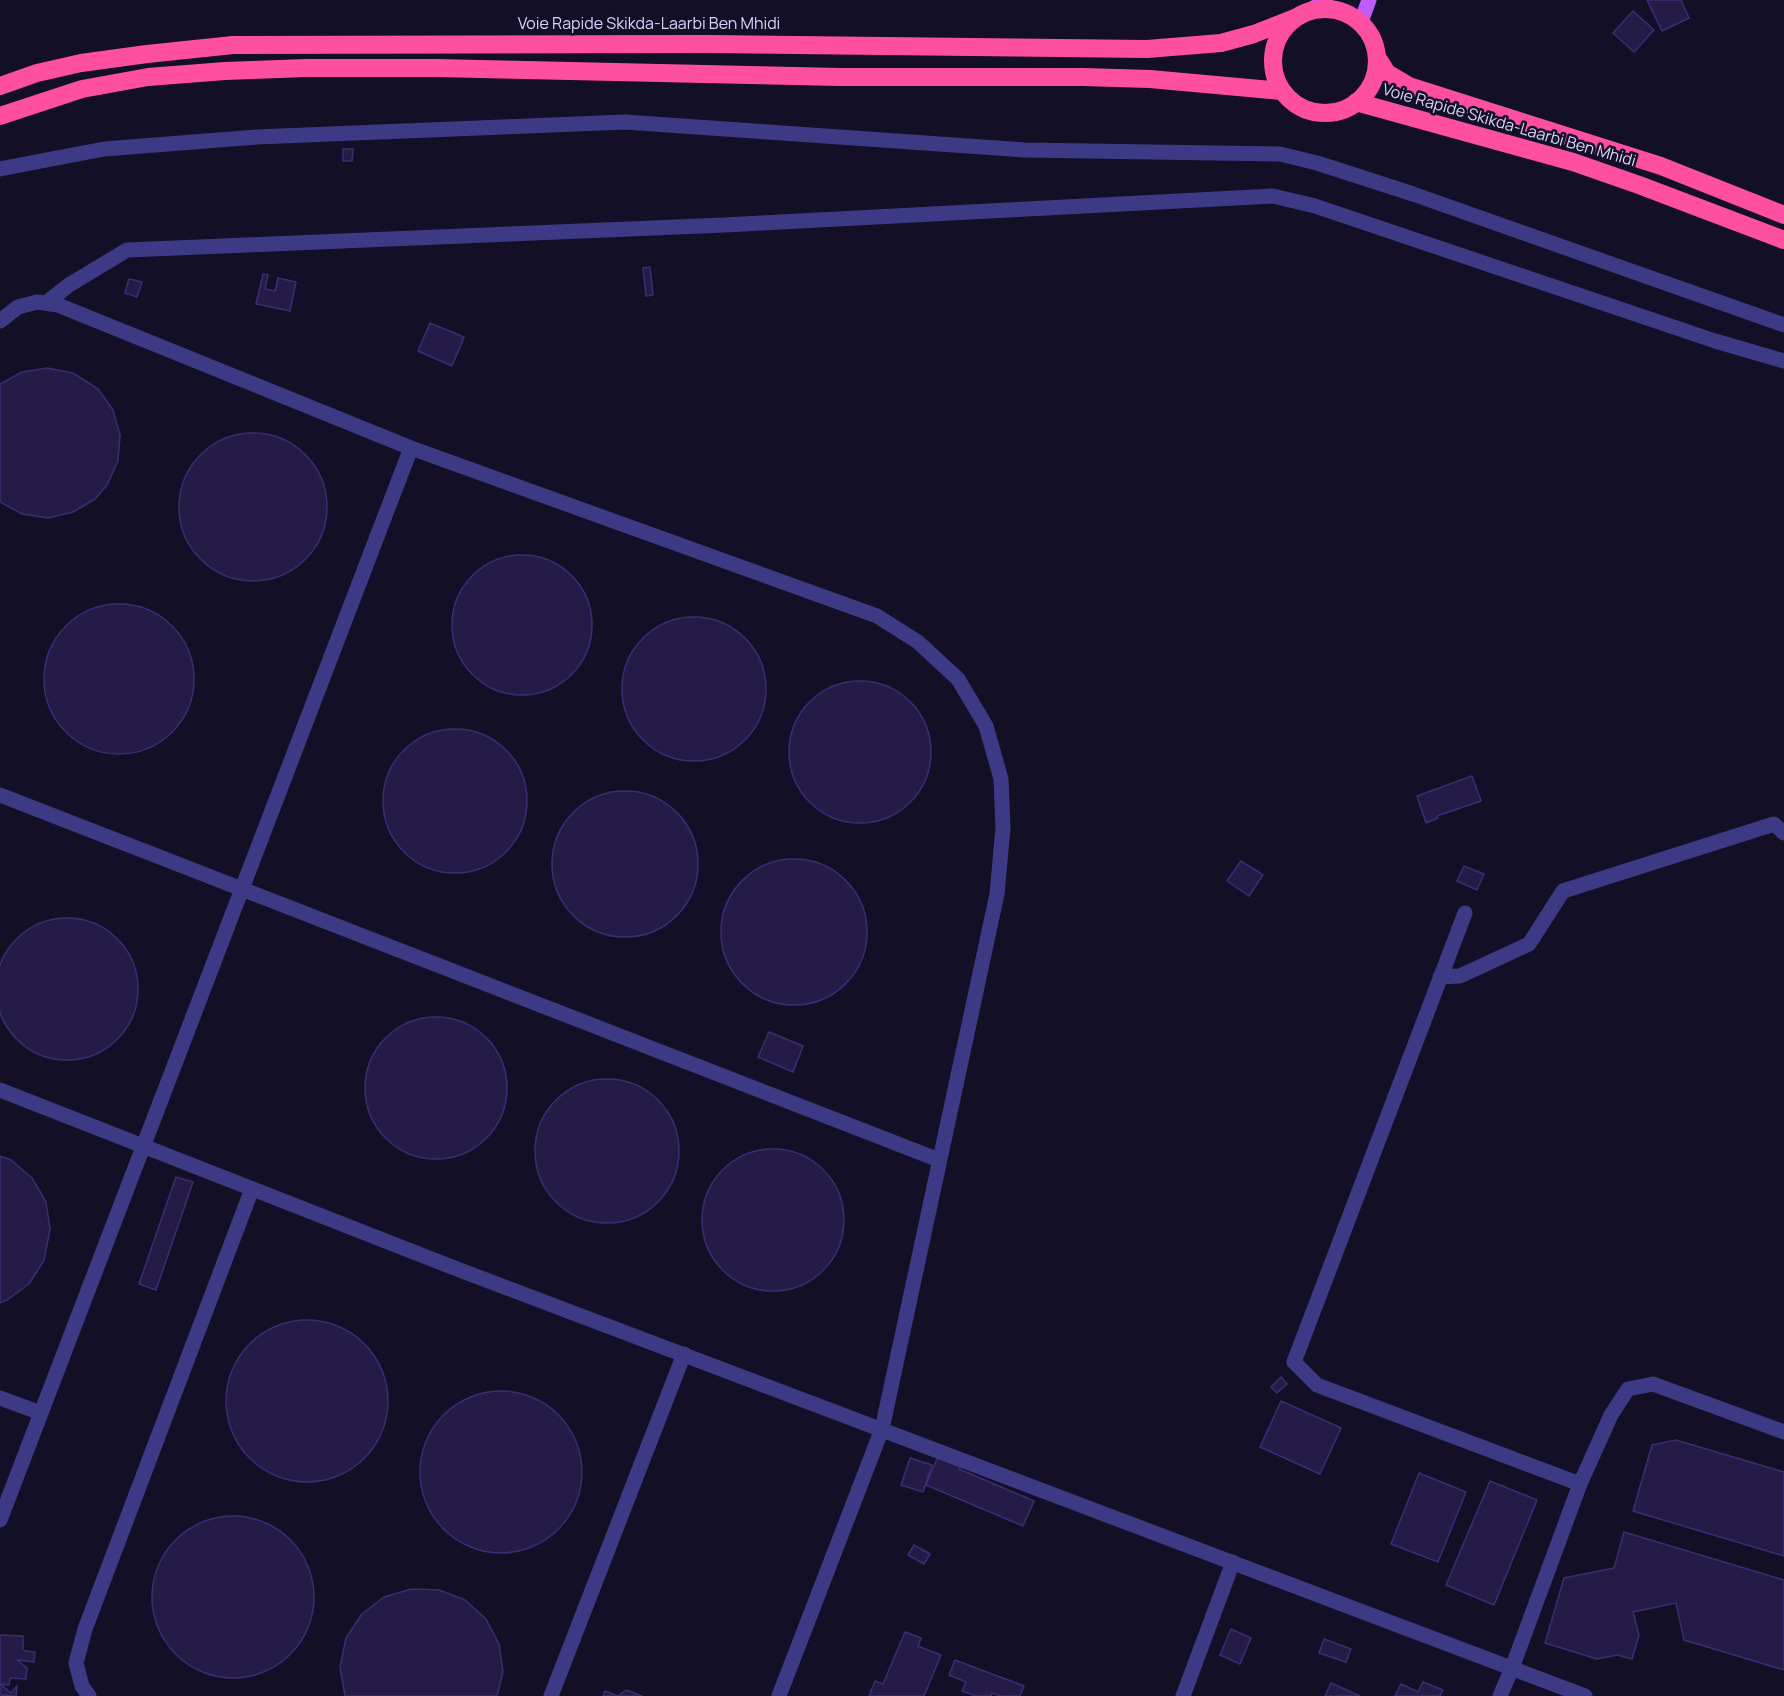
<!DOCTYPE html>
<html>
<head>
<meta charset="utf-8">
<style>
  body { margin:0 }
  canvas { display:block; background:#130f26 }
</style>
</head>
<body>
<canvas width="1784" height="1696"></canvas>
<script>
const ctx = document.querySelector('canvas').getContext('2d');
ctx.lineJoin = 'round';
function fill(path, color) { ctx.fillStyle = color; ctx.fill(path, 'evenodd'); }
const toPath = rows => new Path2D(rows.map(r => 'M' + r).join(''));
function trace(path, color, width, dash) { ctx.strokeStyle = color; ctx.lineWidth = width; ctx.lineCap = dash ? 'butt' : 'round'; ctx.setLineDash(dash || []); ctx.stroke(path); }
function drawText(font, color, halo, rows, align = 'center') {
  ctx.font = font + ' Manrope,sans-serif'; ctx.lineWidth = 5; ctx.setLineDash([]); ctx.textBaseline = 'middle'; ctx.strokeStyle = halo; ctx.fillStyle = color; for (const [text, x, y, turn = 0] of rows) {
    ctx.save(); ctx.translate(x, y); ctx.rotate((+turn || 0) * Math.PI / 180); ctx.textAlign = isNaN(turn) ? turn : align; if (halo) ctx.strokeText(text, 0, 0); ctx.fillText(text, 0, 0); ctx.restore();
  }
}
const building = toPath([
  [1647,0,1681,0,1689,18,1662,31,1647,0],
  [1633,11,1654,30,1634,52,1613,33,1633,11],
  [343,149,353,149,352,161,343,161,343,149],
  [650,267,653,295,646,296,643,268,650,267],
  [263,274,268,275,265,289,275,291,278,278,296,282,290,311,256,304,263,274],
  [129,279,142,282,137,297,125,293,129,279],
  [430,323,464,337,452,366,418,351,430,323],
  [47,368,73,373,98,389,113,410,120,435,118,461,107,485,95,499,73,512,48,518,22,514,0,502,0,384,22,372,47,368],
  '179 507a74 74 0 1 1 148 0a74 74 0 1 1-148 0Z',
  '452 625a70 70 0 1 1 140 0a70 70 0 1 1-140 0Z',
  '44 679a75 75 0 1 1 150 0a75 75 0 1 1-150 0Z',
  '622 689a72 72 0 1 1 144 0a72 72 0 1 1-144 0Z',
  '789 752a71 71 0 1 1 142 0a71 71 0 1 1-142 0Z',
  '383 801a72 72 0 1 1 144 0a72 72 0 1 1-144 0Z',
  [1472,776,1481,801,1437,816,1438,818,1426,823,1417,796,1472,776],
  '552 864a73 73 0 1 1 146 0a73 73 0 1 1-146 0Z',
  '721 932a73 73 0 1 1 146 0a73 73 0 1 1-146 0Z',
  [1241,861,1263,875,1249,896,1227,881,1241,861],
  [1464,866,1484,874,1477,890,1457,881,1464,866],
  '-4 989a71 71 0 1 1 142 0a71 71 0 1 1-142 0Z',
  '365 1088a71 71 0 1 1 142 0a71 71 0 1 1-142 0Z',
  [769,1032,803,1046,793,1072,758,1057,769,1032],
  '535 1151a72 72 0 1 1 144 0a72 72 0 1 1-144 0Z',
  '702 1220a71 71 0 1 1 142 0a71 71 0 1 1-142 0Z',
  [0,1156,11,1160,32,1178,46,1202,50,1229,44,1260,29,1284,7,1300,0,1303,0,1156],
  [176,1177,193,1182,156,1290,139,1284,176,1177],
  '226 1401a81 81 0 1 1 162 0a81 81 0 1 1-162 0Z',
  [1281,1377,1287,1384,1277,1393,1271,1387,1281,1377],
  '420 1472a81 81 0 1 1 162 0a81 81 0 1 1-162 0Z',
  [1281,1401,1341,1428,1320,1474,1260,1447,1281,1401],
  [1676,1440,1784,1472,1784,1556,1633,1511,1652,1445,1676,1440],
  [939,1454,961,1463,959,1469,1034,1501,1023,1526,926,1485,939,1454],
  [910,1458,932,1465,923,1492,901,1485,910,1458],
  [1419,1473,1466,1492,1438,1562,1391,1544,1419,1473],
  [1490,1481,1537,1500,1494,1605,1446,1585,1490,1481],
  '152 1597a81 81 0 1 1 162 0a81 81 0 1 1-162 0Z',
  [1624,1532,1784,1580,1784,1670,1684,1640,1676,1603,1633,1612,1639,1635,1632,1659,1617,1655,1597,1659,1545,1643,1564,1578,1614,1568,1624,1532],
  [914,1545,930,1554,924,1564,908,1555,914,1545],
  [411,1589,439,1590,465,1600,486,1619,499,1644,503,1672,497,1696,345,1696,340,1667,346,1638,362,1614,384,1597,411,1589],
  [1231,1629,1251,1638,1240,1664,1220,1655,1231,1629],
  [905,1632,921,1638,918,1646,941,1655,924,1696,869,1696,875,1681,883,1684,905,1632],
  [0,1635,23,1636,23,1649,25,1651,35,1652,34,1662,17,1660,27,1668,26,1679,10,1678,9,1685,0,1684,11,1693,17,1686,16,1696,0,1695,0,1635],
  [1324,1639,1351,1649,1346,1662,1319,1653,1324,1639],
  [955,1660,1024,1686,1020,1696,1001,1696,992,1693,991,1696,976,1696,962,1691,966,1682,949,1675,955,1660],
  [1423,1682,1443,1690,1440,1696,1395,1696,1401,1684,1418,1692,1423,1682],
  [1331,1683,1360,1696,1325,1696,1331,1683],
  [626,1690,642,1696,603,1696,605,1691,618,1696,626,1690]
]);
fill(building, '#241b47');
trace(building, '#3b2d73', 1.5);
trace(toPath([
  [0,169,104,149,257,137,625,122,1025,150,1280,154,1317,163,1413,194,1784,325],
  [46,303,69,285,127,250,724,225,1273,196,1315,206,1715,341,1784,361],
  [0,321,18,307,37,302,58,305,411,448,877,616,918,642,958,679,986,726,1001,779,1003,828,997,894,882,1429,779,1696],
  [0,795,939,1160],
  [1465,913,1294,1362,1317,1385,1580,1484],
  [1440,977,1460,976,1529,944,1563,891,1774,824,1784,833],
  [0,1090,457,1269,1585,1696],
  [0,1398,41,1413],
  [0,1520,411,448],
  [89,1696,82,1686,76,1663,85,1629,252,1189],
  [551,1696,684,1354],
  [1183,1696,1233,1562],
  [1500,1696,1512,1668,1580,1484,1611,1415,1628,1389,1653,1384,1784,1432]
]), '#3d3a85', 15);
trace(toPath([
  [1309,11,1326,0],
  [1362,24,1362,19,1369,0]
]), '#c25bff', 15);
trace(toPath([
  '1273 61a52 52 0 1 1 104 0a52 52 0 1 1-104 0Z',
  [1377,57,1387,73,1409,86,1661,166,1784,215],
  [0,86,37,73,81,63,147,54,233,45,708,44,1147,49,1221,43,1254,34,1297,17],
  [1356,102,1573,162,1639,185,1784,240],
  [0,116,82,89,148,77,225,71,306,68,436,68,839,77,1083,77,1150,79,1282,91]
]), '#ff4fa3', 18);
drawText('16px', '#d9d4ff', '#130f26', [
  ["Voie Rapide Skikda-Laarbi Ben Mhidi",649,25],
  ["Voie Rapide Skikda-Laarbi Ben Mhidi",1509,126,16]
]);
</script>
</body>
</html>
